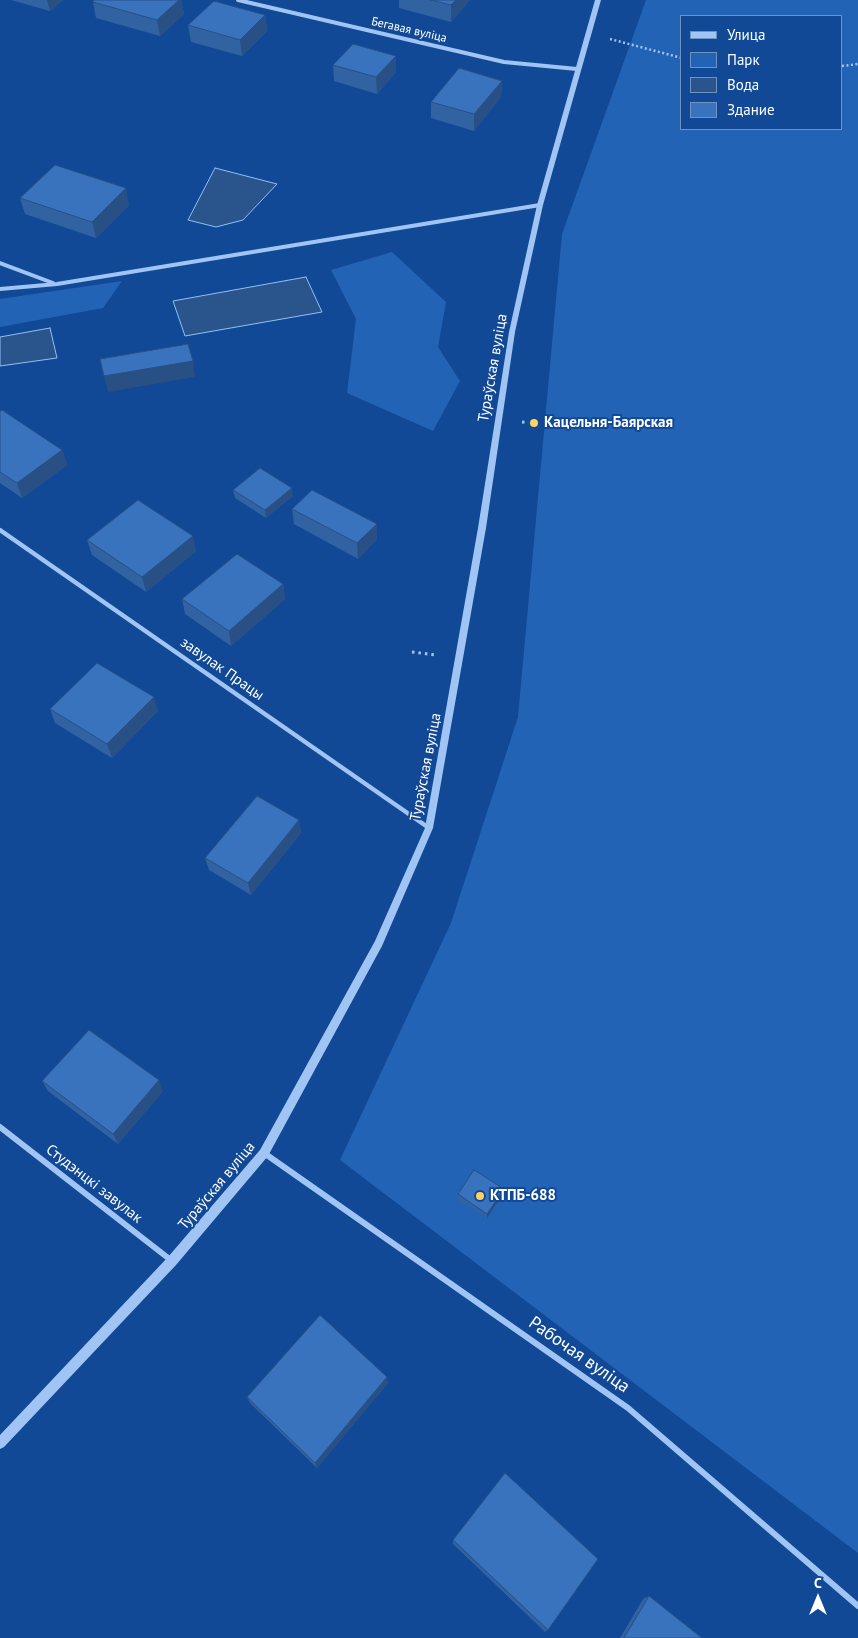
<!DOCTYPE html>
<html>
<head>
<meta charset="utf-8">
<style>
  body { margin:0 }
  #map { position:relative; width:858px; height:1638px; overflow:hidden; background:#114996; font-family:"PT Sans",sans-serif }
  canvas { display:block }
  .legend { position:absolute; left:680px; top:15px; width:162px; height:115px; box-sizing:border-box; background:#114996; border:1px solid #7092c0; margin:0; padding:6px 9px; list-style:none; font-size:15px; color:#fff }
  .legend li { display:flex; align-items:center; gap:10px; height:25px }
  .legend b { width:25px; border:1px solid #7092c0 }
  .north { position:absolute; left:793px; top:1573px; width:50px; height:50px; -webkit-text-stroke:4px #114996; paint-order:stroke; rotate:0deg; font-size:14px; font-weight:700; line-height:20px; text-align:center; color:#fff }
  .north::after { content:''; display:block; margin:auto; width:18px; height:22px; background:#fff; clip-path:polygon(50% 0,100% 100%,50% 72%,0 100%) }
</style>
</head>
<body>
<div id="map">
<canvas width="858" height="1638"></canvas>
<ul class="legend">
<li><b style="height:6px;background:#a0c5f4"></b>Улица</li>
<li><b style="height:14px;background:#2363b5"></b>Парк</li>
<li><b style="height:14px;background:#2a548c"></b>Вода</li>
<li><b style="height:14px;background:#3973be"></b>Здание</li>
</ul>
<div class="north">С</div>
</div>
<script>
const ctx = document.querySelector('canvas').getContext('2d');
ctx.lineJoin = 'round';
function fill(path, color) { ctx.fillStyle = color; ctx.fill(path, 'evenodd'); }
const toPath = rows => new Path2D(rows.map(r => 'M' + r).join(''));
function trace(path, color, width, dash) { ctx.strokeStyle = color; ctx.lineWidth = width; ctx.lineCap = dash ? 'butt' : 'round'; ctx.setLineDash(dash || []); ctx.stroke(path); }
function drawText(font, color, halo, rows, align = 'center') {
  ctx.font = font + ' "PT Sans",sans-serif'; ctx.lineWidth = 4; ctx.setLineDash([]); ctx.textBaseline = 'middle'; ctx.strokeStyle = halo; ctx.fillStyle = color; for (const [text, x, y, turn = 0] of rows) {
    ctx.save(); ctx.translate(x, y); ctx.rotate((+turn || 0) * Math.PI / 180); ctx.textAlign = isNaN(turn) ? turn : align; if (halo) ctx.strokeText(text, 0, 0); ctx.fillText(text, 0, 0); ctx.restore();
  }
}
fill(toPath([
  [646,0,858,0,858,1553,340,1160,451,923,518,717,562,234],
  [682,16,842,16,842,129,682,129],
  [392,252,446,302,438,347,460,381,433,431,347,393,356,319,331,270],
  [122,281,103,308,0,327,0,299]
]), '#2363b5');
const water = toPath([
  [215,168,277,184,243,220,216,227,188,220,215,168],
  [306,277,322,312,185,336,173,301,306,277],
  [50,328,57,358,0,366,0,337,50,328]
]);
fill(water, '#2a548c');
trace(water, '#91c0f7', 1);
trace(toPath([
  [610,39,682,58],
  [842,66,858,64]
]), '#a0c5f4', 2.5, [2, 2.5]);
trace(toPath([
  [522,422,534,423],
  [412,652,436,655]
]), '#a0c5f4', 3, [2.5, 4]);
trace(toPath([
  [238,0,504,62,577,69],
  [0,263,53,283],
  [0,289,57,284,540,205]
]), '#a0c5f4', 4);
trace(toPath([
  [0,530,429,828]
]), '#a0c5f4', 4.5);
trace(toPath([
  [0,1127,172,1261],
  [264,1153,628,1408,858,1606]
]), '#a0c5f4', 6);
fill(toPath([
  [595,0,601,0,543,205,515,332,486,528,433,828,382,946,268,1156,176,1265,4,1447,0,1449,0,1435,168,1257,260,1150,375,941,425,828,478,528,509,332,537,205,595,0]
]), '#a0c5f4');
fill(toPath([
  [11,0,63,0,50,11],
  [94,0,181,0,184,14,160,36,96,18,93,2],
  [399,0,470,0,451,22,399,8],
  [265,15,267,31,242,56,191,42,188,25],
  [396,56,396,72,377,94,334,81,333,65],
  [502,81,501,97,474,131,431,118,431,102],
  [20,198,129,205,96,238,25,214],
  [0,411,62,450,67,465,22,498,0,483],
  [233,490,293,496,266,518,235,498],
  [292,509,377,539,358,559,294,524],
  [87,540,196,551,146,592,92,555],
  [283,584,285,599,231,646,185,614,182,599],
  [50,709,158,711,112,758,55,723],
  [299,820,301,833,251,895,209,870,205,858],
  [42,1081,163,1091,118,1144,48,1091],
  [458,1194,503,1194,487,1218,457,1199],
  [388,1383,317,1468,250,1403,247,1397],
  [453,1540,548,1630,545,1632,453,1544],
  [649,1596,702,1638,620,1638,643,1599]
]), '#3163a3');
fill(toPath([
  [47,0,63,0,50,11],
  [179,0,181,0,184,14,160,36,157,20],
  [456,0,470,0,451,22,451,5],
  [265,15,267,31,242,56,240,40],
  [396,56,396,72,377,94,376,77],
  [502,81,501,97,474,131,474,114],
  [126,188,129,205,96,238,92,222],
  [193,361,195,377,108,392,104,376],
  [62,450,67,465,22,498,17,483],
  [292,488,293,496,266,518,265,510],
  [377,524,377,539,358,559,357,543],
  [193,536,196,551,146,592,142,577],
  [283,584,285,599,231,646,229,631],
  [154,697,158,711,112,758,107,744],
  [299,820,301,833,251,895,248,883],
  [159,1080,163,1091,118,1144,113,1134],
  [504,1189,503,1194,487,1218,487,1214],
  [387,1377,388,1383,317,1468,315,1463]
]), '#285085');
const building = toPath([
  [94,0,179,0,157,20,93,2,94,0],
  [431,0,456,0,451,5,431,0],
  [214,1,265,15,240,40,188,25,214,1],
  [353,44,396,56,376,77,333,65,353,44],
  [459,68,502,81,474,114,431,102,459,68],
  [55,165,126,188,92,222,20,198,55,165],
  [188,344,193,361,104,376,100,359,188,344],
  [2,410,62,450,17,483,0,472,0,411,2,410],
  [260,468,292,488,265,510,233,490,260,468],
  [312,490,377,524,357,543,292,509,312,490],
  [138,500,193,536,142,577,87,540,138,500],
  [237,554,283,584,229,631,182,599,237,554],
  [97,663,154,697,107,744,50,709,97,663],
  [257,796,299,820,248,883,205,858,257,796],
  [89,1030,159,1080,113,1134,42,1081,89,1030],
  [474,1170,504,1189,487,1214,458,1194,474,1170],
  [320,1315,387,1377,315,1463,247,1397,320,1315],
  [505,1473,598,1559,548,1630,453,1540,505,1473],
  [649,1596,702,1638,624,1638,649,1596]
]);
fill(building, '#3973be');
trace(building, '#285085', 1);
for (const [x, y, r, color] of [
  [534,423,5,"#ffd362"],
  [480,1196,5,"#ffd362"]
]) { const dot = new Path2D(); dot.arc(x, y, r, 0, 2 * Math.PI); ctx.fillStyle = color; ctx.fill(dot); trace(dot, '#114996', 2); }
drawText('12px', '#fff', '#114996', [
  ["Бегавая вуліца",409,30,13]
]);
drawText('15px', '#fff', '#114996', [
  ["Тураўская вуліца",493,368,-80],
  ["завулак Працы",222,669,35],
  ["Тураўская вуліца",426,767,-79],
  ["Студэнцкі завулак",94,1184,38],
  ["Тураўская вуліца",217,1186,-50]
]);
drawText('bold 15px', '#fff', '#114996', [
  ["Кацельня-Баярская",544,423],
  ["КТПБ-688",490,1196]
], 'left');
drawText('18px', '#fff', '#114996', [
  ["Рабочая вуліца",579,1355,35]
]);
</script>
</body>
</html>
